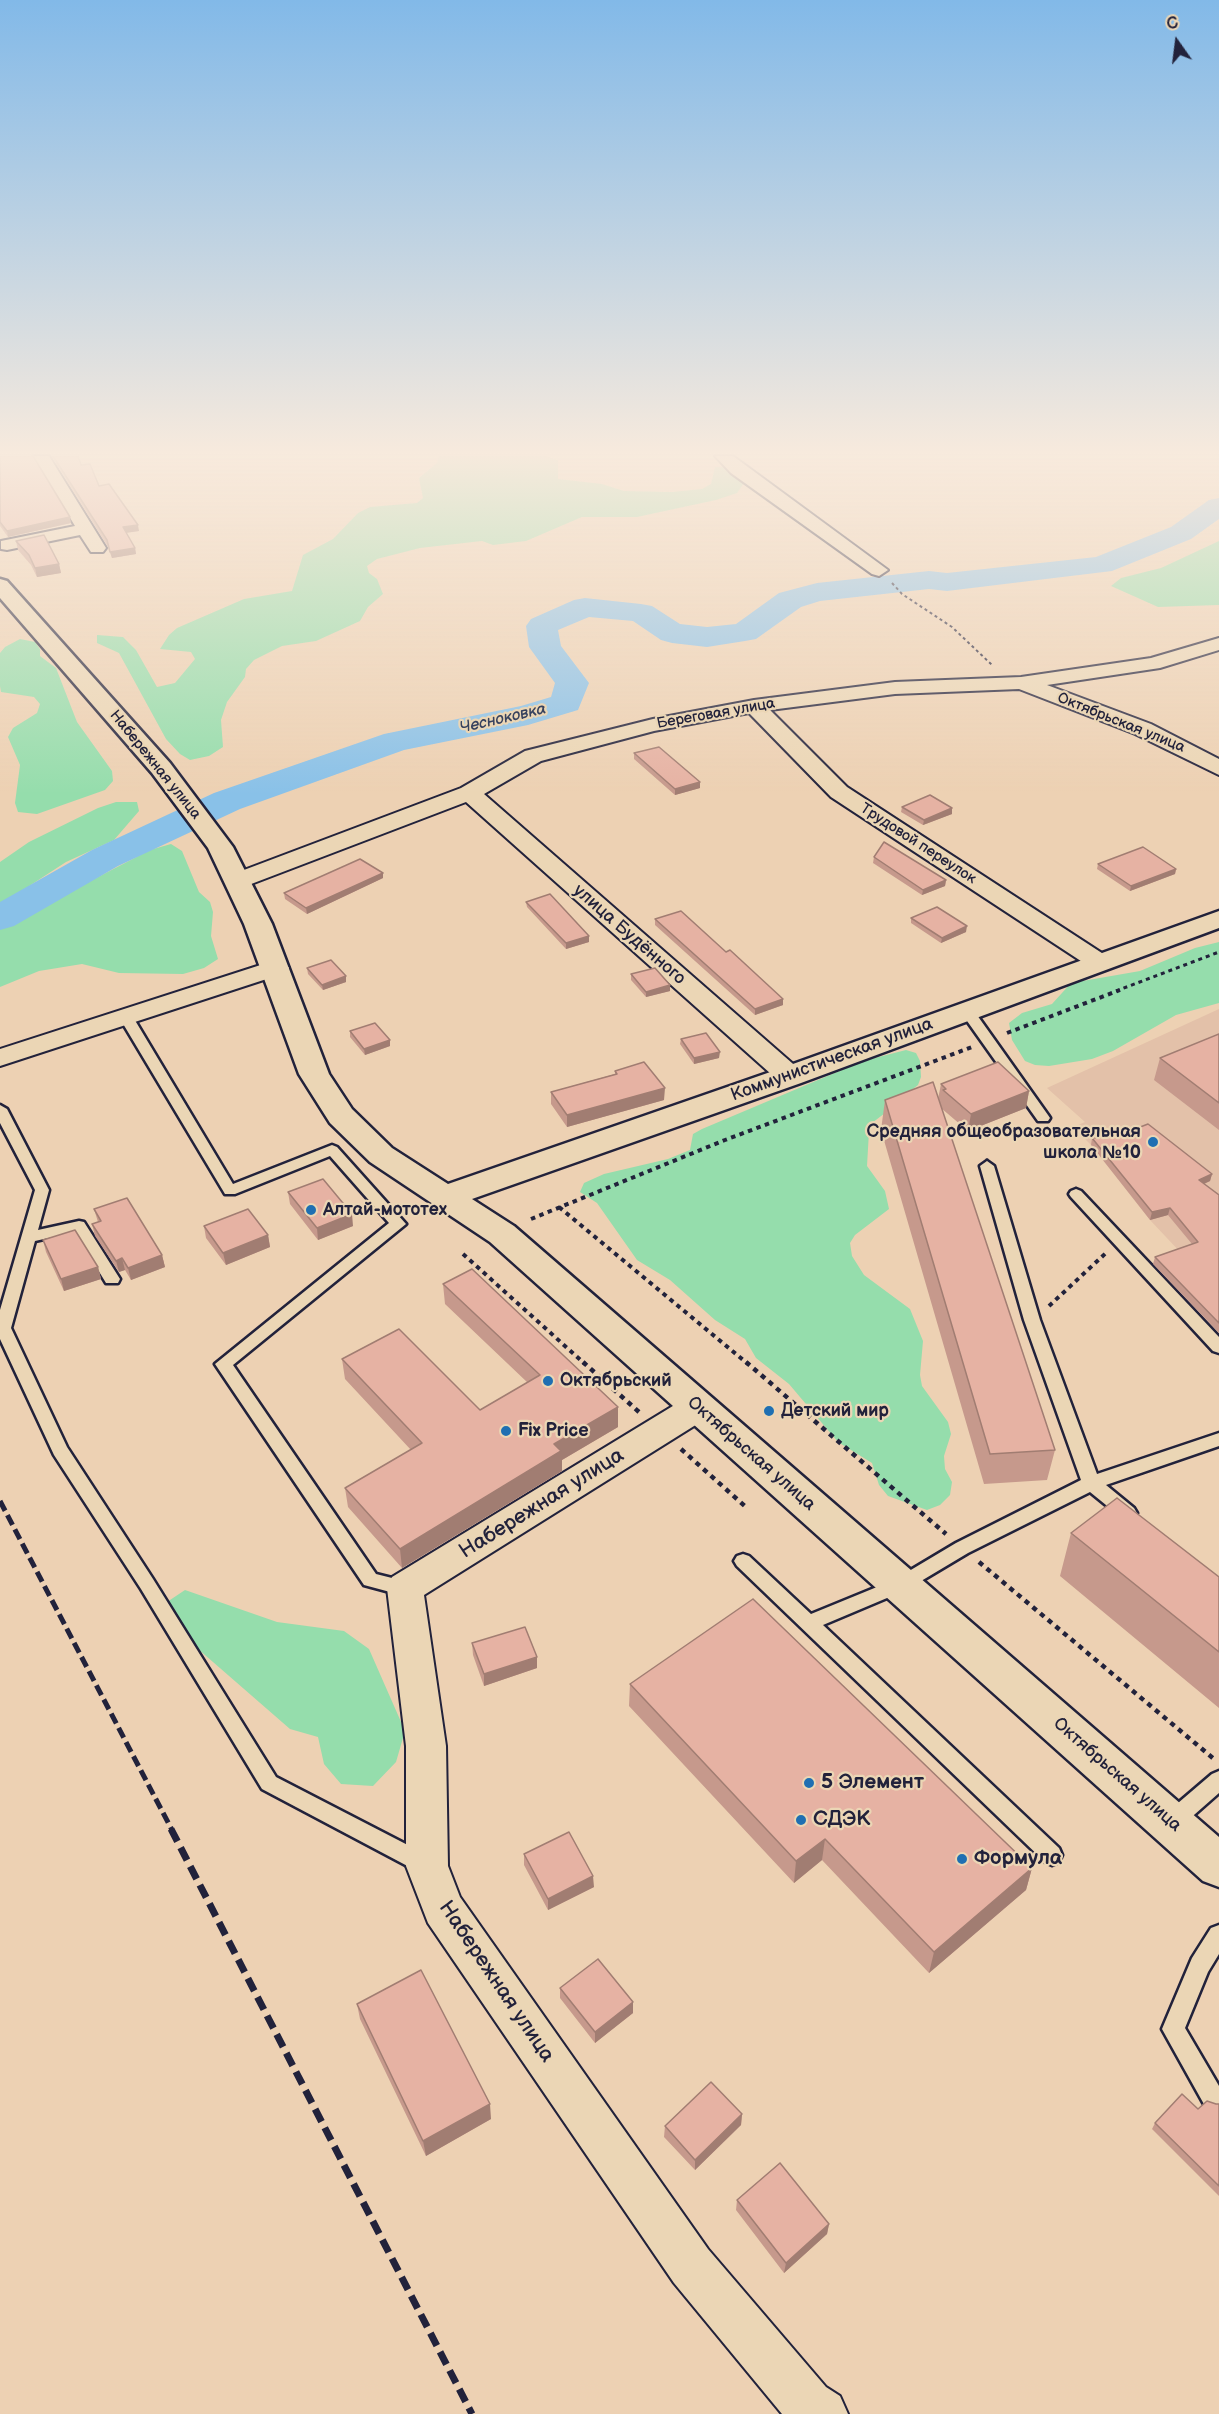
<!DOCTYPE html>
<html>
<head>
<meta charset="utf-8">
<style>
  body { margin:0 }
  #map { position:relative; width:1219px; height:2414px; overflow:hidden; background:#edd1b3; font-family:"Balsamiq Sans",sans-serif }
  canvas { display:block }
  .north { position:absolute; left:1147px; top:12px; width:60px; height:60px; -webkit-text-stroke:4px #ebd6b5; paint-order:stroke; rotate:346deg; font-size:16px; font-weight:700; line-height:24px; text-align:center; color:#22223b }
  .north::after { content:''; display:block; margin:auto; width:21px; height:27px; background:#22223b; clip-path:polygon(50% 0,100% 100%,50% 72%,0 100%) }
</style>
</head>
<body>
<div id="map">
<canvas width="1219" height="2414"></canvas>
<div class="north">С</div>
</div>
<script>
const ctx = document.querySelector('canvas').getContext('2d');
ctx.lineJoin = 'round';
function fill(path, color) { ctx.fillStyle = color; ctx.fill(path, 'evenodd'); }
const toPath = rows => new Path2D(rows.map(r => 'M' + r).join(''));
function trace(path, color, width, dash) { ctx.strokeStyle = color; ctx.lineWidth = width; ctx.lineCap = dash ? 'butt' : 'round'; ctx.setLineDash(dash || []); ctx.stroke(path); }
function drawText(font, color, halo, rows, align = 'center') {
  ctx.font = font + ' "Balsamiq Sans",sans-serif'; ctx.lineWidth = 4.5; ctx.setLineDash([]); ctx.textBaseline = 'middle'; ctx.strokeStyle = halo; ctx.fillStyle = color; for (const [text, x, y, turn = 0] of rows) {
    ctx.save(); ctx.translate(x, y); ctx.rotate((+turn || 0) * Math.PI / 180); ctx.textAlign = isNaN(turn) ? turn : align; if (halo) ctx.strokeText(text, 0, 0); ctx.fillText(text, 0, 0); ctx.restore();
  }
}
fill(toPath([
  [1219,1009,1219,1253,1182,1254,1150,1220,1103,1157,1073,1127,1085,1122,1047,1088]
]), '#e3c1a9');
fill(toPath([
  [439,456,545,456,558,460,558,479,602,484,624,491,672,492,702,489,711,484,715,467,729,467,744,483,737,493,716,500,637,517,582,517,526,541,493,545,482,541,420,548,377,559,367,566,369,573,377,579,383,594,368,607,360,621,316,641,282,646,254,660,246,669,245,677,227,702,221,720,223,747,209,756,190,760,180,754,166,739,119,653,97,643,97,635,123,637,136,650,157,687,175,683,195,659,191,652,160,649,169,635,177,628,244,599,292,591,303,555,333,539,358,513,370,507,417,503,423,498,419,478,437,463],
  [1219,541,1219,605,1158,607,1111,586,1121,578,1161,568],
  [20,639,35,642,40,649,40,656,56,668,77,722,112,771,113,781,105,790,37,814,18,812,15,803,20,765,8,737,13,728,37,713,40,704,34,697,1,692,0,686,0,653,5,647],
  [116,802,137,802,139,811,114,840,66,862,0,905,0,862,29,842,98,808],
  [171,844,182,851,199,892,210,902,213,912,211,936,218,959,204,968,183,974,119,973,82,964,39,971,0,987,0,928,150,850],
  [1219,942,1219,1003,1176,1015,1113,1051,1092,1059,1049,1066,1035,1065,1025,1061,1012,1040,1009,1023,1022,1013,1052,1004,1071,983,1140,971,1195,948],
  [906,1050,916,1053,920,1061,921,1077,918,1085,904,1096,894,1100,885,1113,872,1123,869,1131,867,1166,885,1191,889,1209,855,1235,850,1243,852,1256,864,1275,910,1309,923,1341,920,1375,922,1386,948,1422,951,1434,944,1456,945,1469,952,1482,950,1495,940,1505,927,1510,888,1496,879,1485,872,1463,838,1442,789,1384,756,1358,745,1339,715,1320,670,1280,637,1260,597,1203,580,1192,584,1183,604,1174,668,1159,690,1150,693,1134,702,1129,863,1061],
  [185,1590,277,1622,344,1631,369,1649,405,1731,396,1762,373,1786,341,1784,324,1764,318,1737,290,1729,190,1642,165,1632,161,1606]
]), '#95ddac');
fill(toPath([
  [1219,498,1219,519,1191,539,1112,571,947,591,929,589,820,601,801,607,756,639,745,641,707,647,672,643,661,640,633,621,589,617,558,630,561,646,589,683,578,710,528,725,404,750,240,809,118,866,14,926,0,930,0,902,92,850,214,793,384,734,521,706,551,697,555,683,529,647,526,626,531,619,574,600,585,598,641,604,652,606,680,624,707,627,736,624,779,593,817,583,929,571,947,573,1096,557,1171,527,1209,500,1219,498]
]), '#89c1e8');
const lane = toPath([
  [967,1007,972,1008,1048,1115,1050,1118,1048,1121,1038,1121,960,1011,967,1007],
  [126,1013,133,1017,233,1184,332,1145,337,1147,406,1224,233,1365,376,1574,412,1583,414,1588,412,1593,405,1596,364,1585,215,1364,389,1223,330,1156,235,1194,225,1194,119,1017,126,1013],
  [0,1105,7,1109,49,1190,38,1230,79,1221,84,1222,120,1279,118,1283,106,1283,75,1232,35,1241,11,1328,67,1447,153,1579,276,1777,429,1856,432,1863,429,1870,422,1873,415,1870,262,1789,141,1589,54,1455,0,1339,0,1310,35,1190,0,1123,0,1105],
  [987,1161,994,1166,1040,1320,1097,1474,1219,1433,1219,1446,1106,1485,1134,1508,1137,1513,1134,1518,1128,1520,1122,1518,1090,1492,968,1553,906,1590,823,1625,1059,1848,1062,1855,1059,1862,1052,1865,1045,1862,737,1566,734,1561,737,1556,743,1554,749,1556,811,1614,894,1580,956,1543,1081,1480,1024,1320,980,1166,987,1161],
  [1076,1189,1081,1191,1219,1337,1219,1353,1213,1351,1071,1197,1069,1194,1071,1191,1076,1189],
  [1219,1771,1219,1793,1178,1829,1171,1831,1164,1829,1161,1822,1164,1815,1212,1774,1219,1771],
  [1219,1925,1219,1954,1208,1972,1185,2028,1219,2086,1219,2107,1213,2109,1205,2106,1162,2029,1192,1958,1211,1928,1219,1925]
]);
const street = toPath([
  [33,456,49,456,106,548,103,552,91,552,80,535,7,550,1,549,1,541,75,526,33,456],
  [715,456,733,456,888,570,879,576,872,574,731,473,715,456],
  [1219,638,1219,650,1160,668,1047,685,1151,724,1219,759,1219,775,1135,734,1019,689,895,694,770,710,847,787,1108,957,1112,962,1108,967,1099,970,1090,967,831,797,749,713,654,731,541,761,484,794,800,1070,804,1076,800,1082,790,1085,780,1082,466,802,246,886,237,888,228,886,225,881,228,876,461,788,525,751,653,719,754,700,895,682,1021,677,1151,658,1219,638],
  [276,960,285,963,289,968,285,973,0,1066,0,1049,276,960],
  [698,1394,710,1398,715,1407,710,1416,424,1595,446,1746,448,1866,460,1897,708,2249,826,2387,840,2396,848,2414,782,2414,674,2283,428,1923,406,1866,406,1746,387,1588,392,1577,686,1398,698,1394]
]);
const secondary = toPath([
  [0,579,7,581,170,763,233,847,272,924,329,1074,352,1109,392,1148,448,1184,779,1069,1219,911,1219,928,801,1083,472,1199,514,1226,1219,1837,1219,1887,1203,1881,490,1242,370,1162,330,1123,299,1074,244,924,208,848,152,773,0,598,0,579]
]);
trace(lane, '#22223b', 5);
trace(street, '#22223b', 4);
trace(secondary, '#22223b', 5);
trace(toPath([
  [892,583,902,594,952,627,992,665]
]), '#22223b', 2, [3, 3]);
trace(toPath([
  [1116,991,1219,952]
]), '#22223b', 3, [4, 4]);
trace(toPath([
  [1007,1033,1120,990],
  [559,1207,748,1364],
  [531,1219,725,1140,972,1047],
  [463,1254,585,1364],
  [1049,1306,1107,1252]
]), '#22223b', 4, [4.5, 4.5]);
trace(toPath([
  [583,1362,639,1412],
  [746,1362,946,1534],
  [681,1449,747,1508],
  [979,1562,1214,1759]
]), '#22223b', 4.5, [5, 5]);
fill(lane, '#ebd6b5');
fill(street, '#ebd6b5');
fill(secondary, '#ebd6b5');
trace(toPath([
  [0,1501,172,1830]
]), '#22223b', 5, [11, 5]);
trace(toPath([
  [171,1829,472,2414]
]), '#22223b', 7, [14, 7]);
fill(toPath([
  [0,456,71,523,8,537,0,526],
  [51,456,78,456,81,465,139,531,126,533,135,548,136,554,112,558,108,547],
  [16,541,59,564,61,573,37,577,31,565,18,550],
  [634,753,700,788,675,795,634,759],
  [902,807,952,808,952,814,923,825,901,812],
  [874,857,946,880,945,886,922,895,873,863],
  [1098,864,1176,869,1175,874,1130,891,1097,869],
  [383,878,307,914,285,899,284,893],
  [526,902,589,936,589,942,566,949,527,907],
  [911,918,966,932,941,943,911,923],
  [655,919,726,952,783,1005,755,1015,655,925],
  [307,968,346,976,346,982,323,990,308,974],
  [631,974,670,985,670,991,646,997,631,980],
  [350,1031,390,1046,365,1055,350,1037],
  [1219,1034,1219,1130,1154,1080,1160,1058],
  [681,1039,719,1058,694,1064,680,1044],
  [615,1071,664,1100,567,1127,551,1104,551,1092,615,1074],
  [941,1084,1029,1091,1026,1108,968,1131,941,1108,1055,1450,1047,1480,984,1484,881,1130,885,1100,938,1099],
  [1092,1138,1212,1174,1210,1181,1204,1184,1219,1195,1219,1333,1153,1264,1155,1257,1192,1244,1168,1215,1150,1220,1091,1145],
  [288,1192,353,1226,318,1240,290,1204],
  [94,1209,162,1255,165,1267,131,1280,125,1270,119,1272,95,1236,92,1224,98,1222],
  [204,1226,268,1235,270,1247,226,1265,206,1238],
  [43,1240,98,1267,101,1279,64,1291,46,1252],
  [443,1284,618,1427,562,1460,562,1471,402,1568,348,1507,345,1488,411,1450,345,1379,342,1359,480,1410,528,1383,445,1304],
  [1071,1533,1219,1577,1219,1708,1060,1576],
  [472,1643,537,1668,484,1686,473,1655],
  [630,1684,1032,1868,1026,1890,929,1973,822,1860,794,1883,629,1706],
  [524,1854,594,1887,548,1910,524,1865],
  [560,1988,633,2002,633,2013,595,2043,560,1998],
  [357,2004,491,2119,426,2156,360,2019],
  [1219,2104,1219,2196,1152,2129,1155,2123],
  [742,2114,741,2125,695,2170,664,2137,665,2126],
  [737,2200,829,2224,827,2234,784,2273,736,2210]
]), '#c6998c');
fill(toPath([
  [70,517,71,523,8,537,7,531],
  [138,525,139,531,124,533,123,527],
  [135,548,136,554,112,558,110,552],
  [59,564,61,573,37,577,35,568],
  [700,782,700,788,675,795,675,789],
  [952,808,952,814,923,825,924,820],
  [1176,869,1175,874,1130,891,1131,886],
  [383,873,383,878,307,914,306,908],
  [946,880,945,886,922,895,923,890],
  [967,926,966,932,941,943,942,938],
  [589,936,589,942,566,949,566,943],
  [346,976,346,982,323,990,322,985],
  [670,985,670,991,646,997,646,992],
  [783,999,783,1005,755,1015,755,1009],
  [390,1040,390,1046,365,1055,364,1049],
  [720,1052,719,1058,694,1064,694,1058],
  [665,1088,664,1100,567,1127,567,1115],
  [1029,1091,1026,1108,968,1131,971,1114],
  [1212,1174,1210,1181,1197,1187,1199,1180],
  [1170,1208,1168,1215,1150,1220,1152,1212],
  [352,1214,353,1226,318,1240,317,1228],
  [268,1235,270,1247,226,1265,223,1253],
  [162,1255,165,1267,131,1280,128,1268],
  [122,1258,125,1270,119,1272,116,1261],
  [98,1267,101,1279,64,1291,61,1279],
  [618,1407,618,1427,562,1460,562,1471,402,1568,400,1549,554,1444],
  [537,1657,537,1668,484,1686,484,1674],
  [825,1839,822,1860,794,1883,796,1861],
  [1032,1868,1026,1890,929,1973,934,1952],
  [593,1876,594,1887,548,1910,548,1899],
  [633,2002,633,2013,595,2043,595,2032],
  [490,2104,491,2119,426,2156,423,2141],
  [742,2114,741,2125,695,2170,695,2160],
  [829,2224,827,2234,784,2273,786,2263]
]), '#a17d72');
const building = toPath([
  [0,456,33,456,70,517,7,531,0,522,0,456],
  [53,456,78,456,81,465,90,464,99,486,109,484,138,525,123,527,135,548,110,552,107,540,53,456],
  [44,535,59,564,35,568,29,555,16,541,44,535],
  [659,747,700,782,675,789,634,753,659,747],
  [930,795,952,808,924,820,902,807,930,795],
  [884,842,946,880,923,890,874,857,884,842],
  [1143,847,1176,869,1131,886,1098,864,1143,847],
  [360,859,383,873,306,908,284,893,360,859],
  [550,894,589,936,566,943,526,902,550,894],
  [937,907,967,926,942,938,911,918,937,907],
  [681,911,726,952,730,950,783,999,755,1009,655,919,681,911],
  [331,960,346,976,322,985,307,968,331,960],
  [655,968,670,985,646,992,631,974,655,968],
  [375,1023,390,1040,364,1049,350,1031,375,1023],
  [706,1033,720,1052,694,1058,681,1039,706,1033],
  [1219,1034,1219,1103,1160,1058,1219,1034],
  [644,1062,665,1088,567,1115,551,1092,617,1074,615,1071,644,1062],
  [998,1062,1029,1091,971,1114,943,1090,946,1089,941,1084,998,1062],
  [933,1082,1055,1450,990,1454,885,1100,933,1082],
  [1148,1124,1212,1174,1199,1180,1219,1195,1219,1323,1155,1257,1198,1242,1170,1208,1152,1212,1092,1138,1117,1136,1148,1124],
  [323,1179,352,1214,317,1228,288,1192,323,1179],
  [127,1198,162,1255,128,1268,122,1258,116,1261,92,1224,101,1221,94,1209,127,1198],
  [248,1209,268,1235,223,1253,204,1226,248,1209],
  [75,1230,98,1267,61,1279,43,1240,75,1230],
  [472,1269,618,1407,554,1444,561,1451,400,1549,345,1488,422,1443,342,1359,399,1329,480,1410,540,1375,443,1284,472,1269],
  [1117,1498,1219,1577,1219,1652,1071,1533,1117,1498],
  [753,1599,1032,1868,934,1952,825,1839,796,1861,630,1684,753,1599],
  [525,1627,537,1657,484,1674,472,1643,525,1627],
  [569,1832,593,1876,548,1899,524,1854,569,1832],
  [598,1959,633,2002,595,2032,560,1988,598,1959],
  [421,1970,490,2104,423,2141,357,2004,421,1970],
  [711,2082,742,2114,695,2160,665,2126,711,2082],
  [1182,2094,1198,2109,1207,2101,1216,2104,1219,2104,1219,2186,1155,2123,1182,2094],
  [780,2163,829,2224,786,2263,737,2200,780,2163]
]);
fill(building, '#e6b2a3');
trace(building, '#a17d72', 1.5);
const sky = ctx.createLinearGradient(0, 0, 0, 794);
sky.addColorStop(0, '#82b9e8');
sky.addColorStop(0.57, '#f7eadd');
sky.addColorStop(1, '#f7eadd00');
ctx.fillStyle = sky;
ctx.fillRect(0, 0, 1219, 794);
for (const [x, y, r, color] of [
  [1153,1142,6,"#1f6fb2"],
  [311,1210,6,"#1f6fb2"],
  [548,1381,6,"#1f6fb2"],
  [769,1411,6,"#1f6fb2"],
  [506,1431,6,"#1f6fb2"],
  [809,1783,6,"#1f6fb2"],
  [801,1820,6,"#1f6fb2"],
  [962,1859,6,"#1f6fb2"]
]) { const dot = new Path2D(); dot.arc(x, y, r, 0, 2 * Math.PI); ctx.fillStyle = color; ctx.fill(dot); trace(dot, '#ebd6b5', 2); }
drawText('15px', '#22223b', '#ebd6b5', [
  ["Береговая улица",716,714,-10],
  ["Октябрьская улица",1121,723,22],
  ["Набережная улица",155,765,51],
  ["Трудовой переулок",918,844,33]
]);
drawText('italic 16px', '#37425e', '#ebd6b5', [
  ["Чесноковка",503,719,-13]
]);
drawText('18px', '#22223b', '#ebd6b5', [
  ["улица Будённого",629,935,41],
  ["Коммунистическая улица",832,1060,-20],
  ["Октябрьская улица",751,1454,41],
  ["Октябрьская улица",1117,1775,41]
]);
drawText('bold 18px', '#22223b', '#ebd6b5', [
  ["Средняя общеобразовательная",1141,1132,"right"],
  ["школа №10",1141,1153,"right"],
  ["Алтай-мототех",323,1210],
  ["Октябрьский",560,1381],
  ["Детский мир",781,1411],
  ["Fix Price",518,1431]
], 'left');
drawText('21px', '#22223b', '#ebd6b5', [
  ["Набережная улица",542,1504,-32],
  ["Набережная улица",496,1982,56]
]);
drawText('bold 21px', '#22223b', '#ebd6b5', [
  ["5 Элемент",821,1783],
  ["СДЭК",813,1820],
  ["Формула",974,1859]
], 'left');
</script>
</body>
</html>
